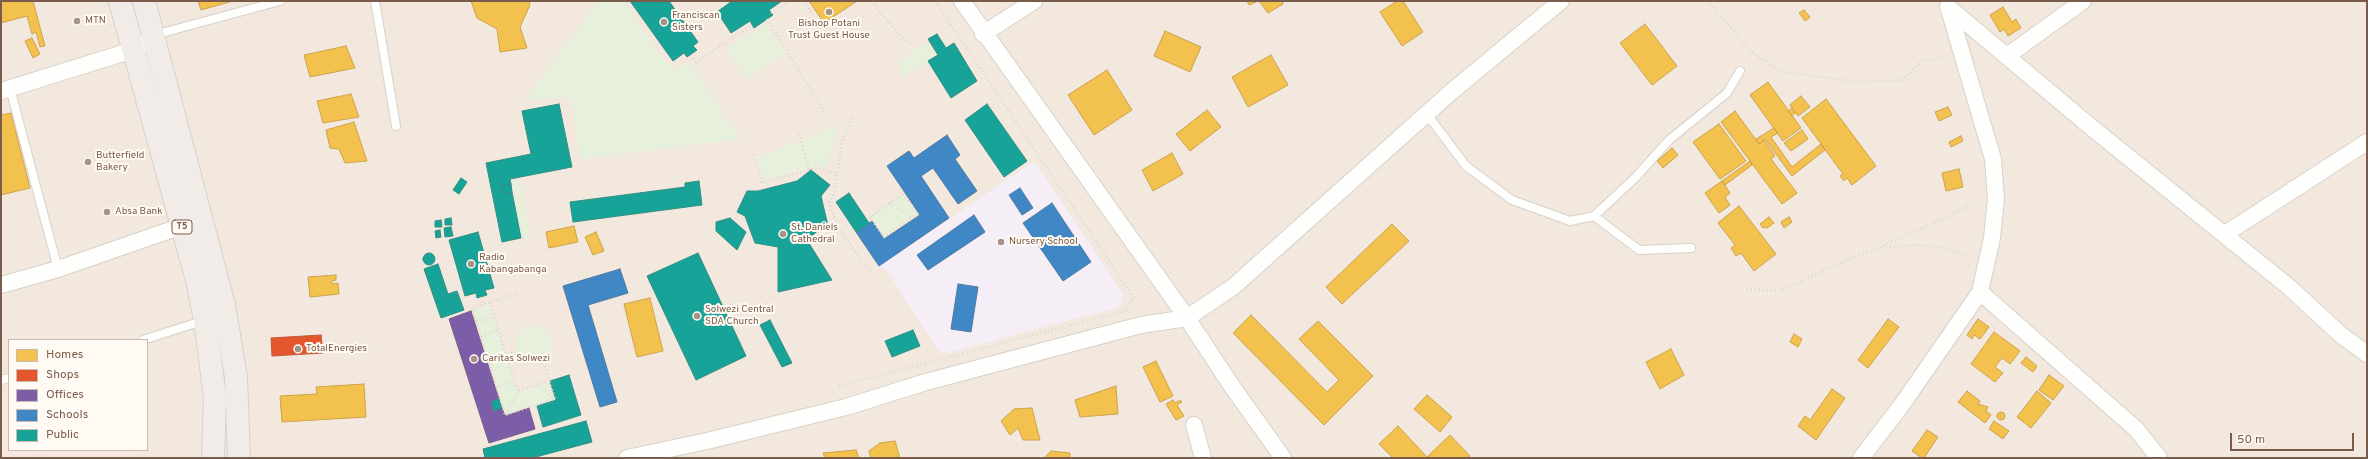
<!DOCTYPE html>
<html>
<head>
<meta charset="utf-8">
<style>
  body { margin:0 }
  #map { position:relative; width:2368px; height:459px; overflow:hidden; background:#f9f5f0; font-family:Overpass,sans-serif }
  canvas { display:block }
  .frame { position:absolute; inset:0; border:2px solid #7a5c4d; pointer-events:none }
  .legend { position:absolute; left:8px; top:339px; width:140px; height:112px; box-sizing:border-box; background:#fffaf3; border:1px solid #cabbb1; margin:0; padding:5px 7px; list-style:none; font-size:12px; color:#7a5c4d }
  .legend li { display:flex; align-items:center; gap:8px; height:20px }
  .legend b { width:20px; border:1px solid #cabbb1 }
  .scale { position:absolute; left:2230px; top:433px; width:124px; height:18px; box-sizing:border-box; border:2px solid #7a5c4d; border-top:0; padding-left:5px; font-size:12px; line-height:14px; white-space:nowrap; color:#7a5c4d; -webkit-text-stroke:3px #fffaf3; paint-order:stroke }
</style>
</head>
<body>
<div id="map">
<canvas width="2368" height="459"></canvas>
<div class="frame"></div>
<ul class="legend">
<li><b style="height:11px;background:#f2c14e"></b>Homes</li>
<li><b style="height:11px;background:#e4572e"></b>Shops</li>
<li><b style="height:11px;background:#7b5ea7"></b>Offices</li>
<li><b style="height:11px;background:#3f88c5"></b>Schools</li>
<li><b style="height:11px;background:#17a398"></b>Public</li>
</ul>
<div class="scale">50 m</div>
</div>
<script>
const ctx = document.querySelector('canvas').getContext('2d');
ctx.lineJoin = 'round';
function fill(path, color) { ctx.fillStyle = color; ctx.fill(path, 'evenodd'); }
const toPath = rows => new Path2D(rows.map(r => 'M' + r).join(''));
function trace(path, color, width, dash) { ctx.strokeStyle = color; ctx.lineWidth = width; ctx.lineCap = dash ? 'butt' : 'round'; ctx.setLineDash(dash || []); ctx.stroke(path); }
function drawText(font, color, halo, rows, align = 'center') {
  ctx.font = font + ' Overpass,sans-serif'; ctx.lineWidth = 4; ctx.setLineDash([]); ctx.textBaseline = 'middle'; ctx.strokeStyle = halo; ctx.fillStyle = color; for (const [text, x, y, turn = 0] of rows) {
    ctx.save(); ctx.translate(x, y); ctx.rotate((+turn || 0) * Math.PI / 180); ctx.textAlign = isNaN(turn) ? turn : align; if (halo) ctx.strokeText(text, 0, 0); ctx.fillText(text, 0, 0); ctx.restore();
  }
}
fill(toPath([
  [1,1,2367,1,2367,458,1,458],
  [9,340,147,340,147,450,9,450]
]), '#f2e8de');
fill(toPath([
  [9,390,9,450,136,450,138,458,1,458,1,392]
]), '#f6e8e1');
fill(toPath([
  [1034,161,1124,295,1119,307,947,353,938,350,888,272,879,266]
]), '#f6eef6');
fill(toPath([
  [598,1,623,1,662,58,674,69,690,63,739,139,581,159,570,98,525,100],
  [766,23,786,53,747,79,727,49],
  [926,42,934,56,902,78,899,66,901,61],
  [839,124,826,168,820,166,805,168,764,180,757,159],
  [520,180,530,236,522,237,512,182],
  [903,194,917,214,884,237,870,217],
  [490,305,517,392,549,382,554,399,506,414,473,310],
  '516 344a18 18 0 1 1 36 0a18 18 0 1 1-36 0Z'
]), '#e7f0db');
const homes = toPath([
  [1,1,33,1,45,46,40,47,36,32,32,34,27,16,1,23,1,1],
  [198,1,233,1,201,10,198,1],
  [471,1,529,1,530,5,520,27,527,48,500,52,497,29,477,18,471,1],
  [809,1,857,1,824,23,809,1],
  [1247,1,1258,1,1249,5,1247,1],
  [1259,1,1282,1,1283,4,1268,13,1259,1],
  [1397,1,1403,1,1423,32,1402,46,1380,12,1397,1],
  [2003,7,2012,22,2016,19,2021,28,2008,36,2004,29,2000,32,1990,15,2003,7],
  [1804,10,1810,17,1805,21,1799,13,1804,10],
  [1645,24,1677,66,1652,85,1620,43,1645,24],
  [1165,31,1201,47,1190,72,1154,56,1165,31],
  [32,38,40,54,33,58,25,41,32,38],
  [346,46,355,68,310,77,304,55,346,46],
  [1271,55,1288,85,1248,107,1232,77,1271,55],
  [1107,70,1132,110,1094,135,1068,95,1107,70],
  [1768,82,1801,128,1783,141,1750,95,1768,82],
  [351,94,359,117,323,123,317,101,351,94],
  [1801,96,1810,107,1798,116,1790,105,1801,96],
  [1826,99,1876,166,1852,185,1847,178,1844,181,1840,176,1843,174,1802,118,1826,99],
  [1948,107,1952,115,1939,121,1935,112,1948,107],
  [1792,108,1795,113,1792,116,1788,111,1792,108],
  [1207,110,1221,127,1190,151,1176,134,1207,110],
  [1735,111,1759,144,1764,140,1775,156,1771,159,1797,193,1782,204,1721,122,1735,111],
  [11,113,30,188,1,195,1,115,11,113],
  [354,122,367,161,345,163,339,149,330,148,326,130,354,122],
  [1719,124,1746,161,1720,179,1693,142,1719,124],
  [1774,128,1778,133,1771,137,1792,167,1821,144,1825,150,1792,176,1765,139,1759,144,1756,139,1774,128],
  [1802,130,1808,139,1791,151,1784,143,1802,130],
  [1961,136,1963,141,1951,147,1949,142,1961,136],
  [1672,148,1678,155,1663,168,1657,161,1672,148],
  [1172,153,1183,174,1153,191,1142,170,1172,153],
  [1750,161,1752,165,1725,185,1722,181,1750,161],
  [1959,169,1963,187,1946,191,1942,173,1959,169],
  [1722,181,1730,193,1725,197,1730,205,1719,213,1705,193,1722,181],
  [1739,206,1776,254,1754,271,1741,253,1736,256,1731,248,1735,245,1718,223,1739,206],
  [1769,217,1774,223,1767,228,1765,227,1763,228,1760,224,1769,217],
  [1789,217,1792,222,1784,228,1781,222,1789,217],
  [1392,224,1409,241,1342,304,1326,287,1392,224],
  [574,226,578,242,549,248,546,232,574,226],
  [596,232,604,251,593,255,585,237,596,232],
  [336,275,336,280,332,281,332,284,338,283,339,294,310,297,308,277,336,275],
  [650,298,663,351,637,357,624,304,650,298],
  [1251,315,1327,392,1339,380,1299,339,1318,321,1373,376,1324,425,1233,333,1251,315],
  [1888,319,1899,327,1868,368,1858,360,1888,319],
  [1978,319,1989,327,1980,339,1974,335,1972,339,1967,335,1978,319],
  [1994,332,2020,351,2010,364,2002,358,1995,367,2003,373,1995,382,1971,364,1994,332],
  [1794,334,1802,339,1798,347,1790,342,1794,334],
  [1671,349,1684,375,1660,389,1646,362,1671,349],
  [2026,357,2037,366,2033,372,2021,363,2026,357],
  [1156,361,1173,396,1160,402,1143,367,1156,361],
  [2049,375,2064,386,2053,400,2039,390,2049,375],
  [364,384,366,417,282,422,280,396,317,394,316,387,364,384],
  [1116,386,1118,414,1080,417,1075,400,1116,386],
  [1832,389,1845,398,1816,440,1798,426,1805,416,1810,420,1832,389],
  [1967,391,1980,401,1978,404,1988,407,1986,411,1991,415,1985,423,1958,402,1967,391],
  [2037,391,2051,403,2031,428,2017,417,2037,391],
  [1427,395,1452,417,1440,432,1414,409,1427,395],
  [1173,400,1175,403,1180,400,1182,402,1177,405,1184,416,1176,420,1166,404,1173,400],
  [1032,408,1040,440,1023,440,1018,428,1010,435,1001,421,1014,409,1032,408],
  '1997 416a4 4 0 1 1 8 0a4 4 0 1 1-8 0Z',
  [1994,421,2009,431,2003,439,1989,429,1994,421],
  [1398,426,1427,457,1450,435,1470,456,1467,458,1393,458,1379,444,1398,426],
  [1927,430,1938,437,1924,458,1922,458,1912,451,1927,430],
  [895,441,900,458,871,458,869,451,880,443,895,441],
  [856,450,859,458,825,458,823,453,856,450],
  [1051,451,1070,453,1070,458,1044,458,1051,451]
]);
fill(homes, '#f2c14e');
trace(homes, '#cea34e', 1);
const shops = toPath([
  [321,335,323,353,272,356,271,338,321,335]
]);
fill(shops, '#e4572e');
trace(shops, '#c45837', 1);
const offices = toPath([
  [471,311,499,399,491,402,494,411,502,408,505,416,529,408,535,429,489,443,449,319,471,311]
]);
fill(offices, '#7b5ea7');
trace(offices, '#7b5d8c', 1);
const schools = toPath([
  [947,135,960,155,955,159,977,191,958,204,933,168,921,176,949,218,879,266,856,232,872,221,884,239,920,215,887,166,909,151,914,158,947,135],
  [1020,188,1033,208,1022,215,1009,195,1020,188],
  [1052,203,1091,262,1063,281,1023,223,1052,203],
  [974,215,985,232,928,270,917,255,974,215],
  [620,269,628,293,588,305,617,402,600,407,563,286,620,269],
  [958,284,978,287,971,332,951,329,958,284]
]);
fill(schools, '#3f88c5');
trace(schools, '#517ba1', 1);
const public = toPath([
  [630,1,669,1,698,42,693,46,697,50,687,57,684,53,673,61,630,1],
  [732,1,782,1,769,10,773,15,754,28,750,21,731,33,717,12,732,1],
  [937,34,946,48,954,43,977,81,951,98,928,61,938,55,928,39,937,34],
  [559,104,572,167,510,179,511,184,502,185,503,194,512,192,521,238,502,242,486,163,531,154,522,111,559,104],
  [987,104,1027,161,1004,177,965,120,987,104],
  [811,170,830,185,821,196,828,226,821,228,807,240,832,280,778,292,778,247,755,243,745,216,737,212,747,191,758,191,797,181,811,170],
  [461,178,467,182,459,194,453,190,461,178],
  [699,181,702,205,573,222,570,202,685,187,685,183,699,181],
  [511,184,512,192,503,194,502,185,511,184],
  [849,193,869,223,856,232,836,202,849,193],
  [451,218,452,225,445,225,445,219,451,218],
  [730,218,746,232,737,250,716,231,716,222,730,218],
  [441,220,442,227,435,227,435,221,441,220],
  [451,227,453,236,445,237,444,228,451,227],
  [440,230,441,237,436,238,435,231,440,230],
  [478,232,494,288,485,290,487,295,477,298,476,293,465,296,449,240,478,232],
  [698,253,746,356,696,380,647,276,698,253],
  '423 259a6 6 0 1 1 12 0a6 6 0 1 1-12 0Z',
  [438,264,448,294,457,291,464,310,441,318,424,269,438,264],
  [770,320,792,363,782,367,760,325,770,320],
  [913,330,920,346,892,357,885,341,913,330],
  [569,375,581,415,543,427,537,406,556,400,550,381,569,375],
  [499,399,502,408,494,411,491,402,499,399],
  [586,421,592,442,532,458,485,458,483,449,586,421]
]);
fill(public, '#17a398');
trace(public, '#358e82', 1);
const service = toPath([
  [375,1,396,126],
  [154,35,280,1],
  [10,88,58,269],
  [1426,113,1466,166,1512,200,1570,221,1594,216,1635,178,1669,140,1727,93,1740,71],
  [1594,216,1639,250,1691,248],
  [143,340,205,320],
  [1,380,9,378]
]);
const minor = toPath([
  [962,1,1187,318,1233,287,1451,92,1561,1],
  [1948,7,2091,127,2289,287,2341,335,2367,354],
  [983,34,1034,1],
  [2007,56,2083,1],
  [1,91,133,50,141,44],
  [2225,234,2367,142],
  [1,285,58,269,182,226],
  [1980,292,2136,429,2159,458],
  [1194,425,1203,458],
  [627,458,707,441,846,407,926,382,1141,325,1187,318,1231,385,1283,458],
  [1861,458,1901,406,1980,292,1992,238,1996,199,1993,159,1948,6]
]);
const trunk = toPath([
  [120,1,197,280,205,320,215,398,213,458],
  [144,1,224,305,236,377,239,458]
]);
trace(service, '#d7d1cb', 10);
trace(minor, '#d7d1cb', 18);
trace(trunk, '#dad1cc', 24);
trace(toPath([
  [805,1,813,15],
  [872,1,881,14,909,44],
  [1707,1,1751,51,1779,71,1857,82,1902,80,1922,61,1946,57],
  [771,13,789,1],
  [767,19,828,118],
  [691,55,696,62,752,25],
  [853,118,842,141,835,190,829,203,838,227,865,266,872,272],
  [799,134,809,170,818,168,837,174],
  [752,151,762,182,809,170],
  [903,194,917,214,884,237,870,217,903,194],
  [890,203,912,218],
  [1880,247,1945,218,1980,199],
  [1747,289,1780,291,1856,256,1887,247,1917,245,1945,248,1972,257],
  [516,294,472,308,505,415,555,399,544,362],
  [481,297,483,304],
  [490,302,514,381],
  [476,322,494,316],
  [481,337,498,330],
  [488,360,515,351],
  [550,381,537,385,555,399],
  [839,386,1125,311,1134,298,935,1],
  [496,387,514,381,518,391],
  [506,415,518,391,537,385],
  [39,450,41,458]
]), '#dcd5d0', 2.5, [1, 3]);
trace(service, '#fefefd', 8);
trace(minor, '#fefefd', 16);
trace(trunk, '#f2ece8', 22);
for (const [x, y, r, color] of [
  [829,12,4,"#a69286"],
  [77,21,4,"#a69286"],
  [664,22,4,"#a69286"],
  [88,162,4,"#a69286"],
  [107,212,4,"#a69286"],
  [783,234,4,"#a69286"],
  [1001,242,4,"#a69286"],
  [471,264,4,"#a69286"],
  [697,316,4,"#a69286"],
  [298,349,4,"#a69286"],
  [474,359,4,"#a69286"]
]) { const dot = new Path2D(); dot.arc(x, y, r, 0, 2 * Math.PI); ctx.fillStyle = color; ctx.fill(dot); trace(dot, '#fffaf3', 1.5); }
for (const [x, y, w] of [
  [182,227,20]
]) { const box = new Path2D(); box.roundRect(x - w / 2, y - 7, w, 14, 3); ctx.fillStyle = '#fffaf3'; ctx.fill(box); trace(box, '#7a5c4d', 1); }
drawText('bold 9px', '#7a5c4d', null, [
  ["T5",182,227]
]);
drawText('10px', '#7a5c4d', '#fffaf3', [
  ["Franciscan",672,16],
  ["Sisters",672,28],
  ["MTN",85,21],
  ["Bishop Potani",829,24,"center"],
  ["Trust Guest House",829,36,"center"],
  ["Butterfield",96,156],
  ["Bakery",96,168],
  ["Absa Bank",115,212],
  ["St. Daniels",791,228],
  ["Cathedral",791,240],
  ["Nursery School",1009,242],
  ["Radio",479,258],
  ["Kabangabanga",479,270],
  ["Solwezi Central",705,310],
  ["SDA Church",705,322],
  ["TotalEnergies",306,349],
  ["Caritas Solwezi",482,359]
], 'left');
</script>
</body>
</html>
